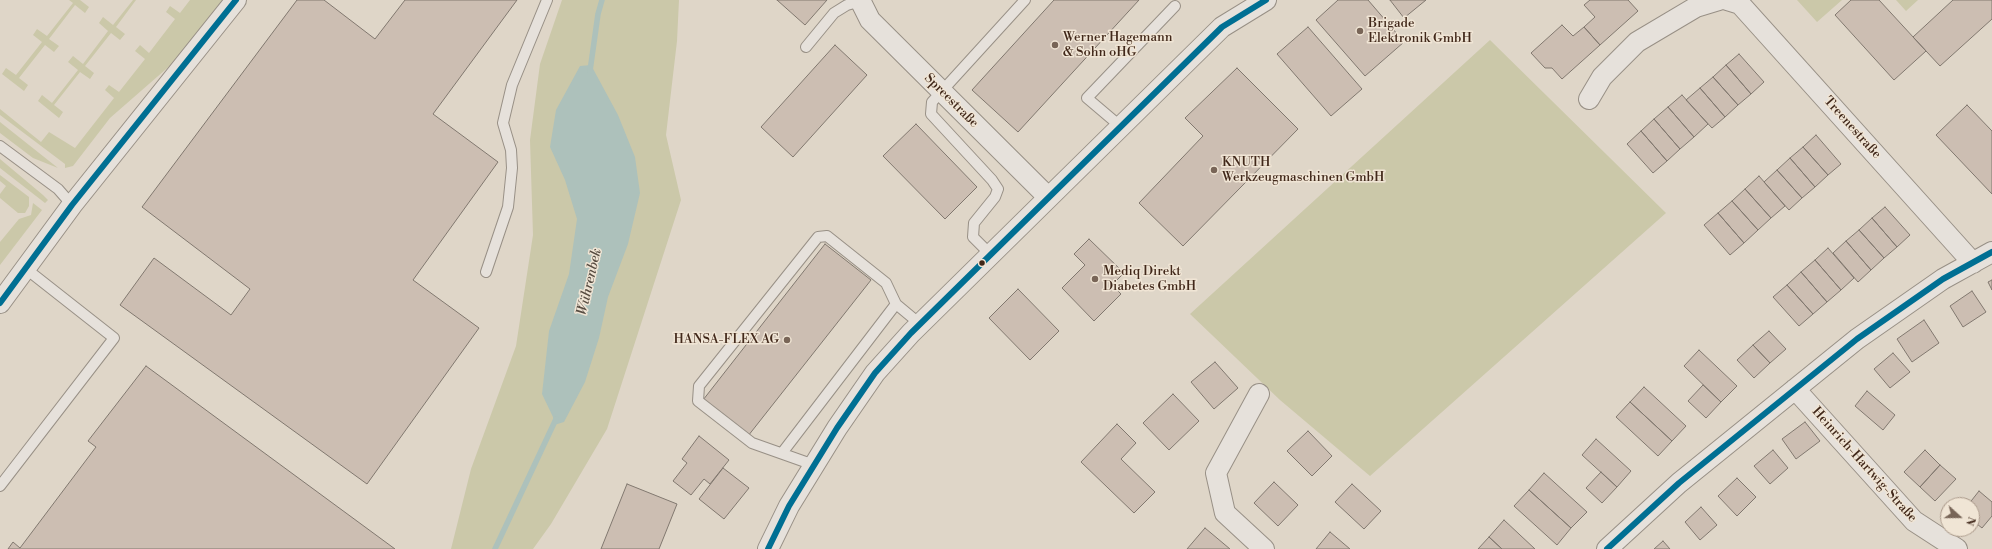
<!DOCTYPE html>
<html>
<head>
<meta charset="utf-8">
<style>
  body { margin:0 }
  #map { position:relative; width:1992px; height:549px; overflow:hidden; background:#dfd6c8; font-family:"Libre Bodoni",serif }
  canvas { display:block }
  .north { position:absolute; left:1940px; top:497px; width:40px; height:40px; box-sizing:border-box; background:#f0e5d5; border:1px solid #aa998a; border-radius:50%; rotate:111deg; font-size:11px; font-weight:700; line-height:16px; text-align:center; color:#41281a }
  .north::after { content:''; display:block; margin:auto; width:14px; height:18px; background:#786557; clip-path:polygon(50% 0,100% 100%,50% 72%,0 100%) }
</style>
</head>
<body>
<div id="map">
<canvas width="1992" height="549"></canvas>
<div class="north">N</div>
</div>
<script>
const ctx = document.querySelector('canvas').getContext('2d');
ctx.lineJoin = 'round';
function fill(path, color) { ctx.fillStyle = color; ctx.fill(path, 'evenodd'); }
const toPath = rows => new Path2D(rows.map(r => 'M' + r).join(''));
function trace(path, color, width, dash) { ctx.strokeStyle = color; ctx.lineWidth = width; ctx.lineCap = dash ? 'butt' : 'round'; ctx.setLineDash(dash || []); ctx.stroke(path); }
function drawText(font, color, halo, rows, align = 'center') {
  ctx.font = font + ' "Libre Bodoni",serif'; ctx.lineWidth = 3; ctx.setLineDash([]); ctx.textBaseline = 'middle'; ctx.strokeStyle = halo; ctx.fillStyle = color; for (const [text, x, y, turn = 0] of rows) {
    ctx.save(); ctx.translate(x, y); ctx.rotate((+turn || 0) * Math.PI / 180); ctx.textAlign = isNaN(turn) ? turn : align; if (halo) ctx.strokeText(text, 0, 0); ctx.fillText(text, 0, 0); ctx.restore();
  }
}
fill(toPath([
  [69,0,80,0,89,7,85,13,75,5,49,39,59,46,54,52,45,45,19,78,28,85,24,91,2,74,6,68,16,75,42,42,33,35,37,29,47,36,73,3],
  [133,0,136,0,116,27,125,34,120,40,111,33,85,66,94,73,90,79,80,72,54,105,63,112,59,118,38,101,42,95,52,103,78,70,68,62,73,56,83,64,108,31,99,23,103,17,113,25],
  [190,0,224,0,173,63,110,118,73,166,65,168,65,164,0,115,0,109,41,142,49,132,75,148,114,98,105,90,109,85,119,92,145,59,135,51,140,45,149,53,175,19,166,12,170,6,180,13],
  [562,0,679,0,677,41,666,135,681,200,607,429,551,524,533,549,451,549,471,469,516,346,533,235,530,140,540,64],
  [1797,0,1842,0,1817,22],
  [1896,0,1918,0,1906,11],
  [1490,40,1666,213,1370,476,1280,400,1190,314],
  [0,122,58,168,33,158,0,133],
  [0,159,43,195,48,200,45,203,0,168],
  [0,175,29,197,29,206,25,213,18,213,0,198,0,194,6,186,0,181],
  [33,203,42,210,0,265,0,242,19,219,31,215]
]), '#cbc8a9');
fill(toPath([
  [591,65,618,115,635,157,640,193,628,244,608,297,599,338,585,382,564,422,554,425,553,417,542,394,549,331,569,274,577,219,565,180,550,147,556,110,580,66]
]), '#adc1bb');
trace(toPath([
  [590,71,598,14,602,0],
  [495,549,556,419]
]), '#adc1bb', 5.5);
const building = toPath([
  [297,0,324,0,375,39,405,0,517,0,433,114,498,162,413,280,479,328,367,484,120,305,154,258,231,315,250,289,142,207,297,0],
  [777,0,827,0,805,25,777,0],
  [1054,0,1139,0,1018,132,972,90,1054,0],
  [1338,0,1368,0,1404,42,1365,76,1316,20,1338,0],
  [1390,0,1426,0,1404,18,1390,0],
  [1590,0,1628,0,1638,11,1600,45,1584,27,1595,17,1584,5,1590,0],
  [1851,0,1879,0,1926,51,1894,80,1835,15,1851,0],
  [1953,0,1992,0,1992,19,1940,66,1913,37,1953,0],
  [1562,25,1573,36,1584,27,1600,45,1562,79,1552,68,1545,68,1531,53,1562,25],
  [1308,27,1362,89,1331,116,1277,54,1308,27],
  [835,45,867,75,793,157,761,127,835,45],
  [1739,54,1764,82,1751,94,1726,65,1739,54],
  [1726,65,1751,94,1738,105,1713,77,1726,65],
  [1237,68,1298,129,1183,246,1139,203,1203,136,1185,118,1237,68],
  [1713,77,1738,105,1725,117,1700,88,1713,77],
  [1700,88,1725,117,1712,128,1686,100,1700,88],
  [1682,95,1708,124,1694,137,1668,107,1682,95],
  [1967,105,1992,131,1992,194,1936,135,1967,105],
  [1668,107,1694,137,1680,149,1654,119,1668,107],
  [1654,119,1680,149,1667,161,1641,131,1654,119],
  [916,124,977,187,945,219,883,156,916,124],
  [1641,131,1667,161,1653,173,1627,144,1641,131],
  [1816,135,1841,164,1828,175,1803,147,1816,135],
  [1803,147,1828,175,1815,187,1790,158,1803,147],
  [1790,158,1815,187,1802,198,1777,170,1790,158],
  [1777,170,1802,198,1789,210,1764,182,1777,170],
  [1759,176,1785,206,1771,218,1745,189,1759,176],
  [1745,189,1771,218,1758,230,1732,201,1745,189],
  [1732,201,1758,230,1744,243,1718,213,1732,201],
  [1885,207,1910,235,1897,247,1872,218,1885,207],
  [1718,213,1744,243,1730,255,1704,225,1718,213],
  [1872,218,1897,247,1884,258,1859,230,1872,218],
  [1859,230,1884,258,1871,270,1846,241,1859,230],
  [1089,239,1124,273,1112,285,1121,294,1094,321,1062,288,1085,265,1074,254,1089,239],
  [1846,241,1871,270,1858,282,1833,253,1846,241],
  [825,244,871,280,748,436,703,400,825,244],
  [1828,248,1854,278,1841,290,1815,260,1828,248],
  [1815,260,1841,290,1827,302,1801,272,1815,260],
  [1801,272,1827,302,1813,314,1787,285,1801,272],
  [1992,280,1992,290,1988,282,1992,280],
  [1787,285,1813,314,1799,326,1773,297,1787,285],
  [1018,289,1059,331,1030,360,989,318,1018,289],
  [1972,291,1986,312,1963,327,1950,306,1972,291],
  [1924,320,1939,343,1912,362,1897,339,1924,320],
  [1769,331,1786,349,1770,363,1753,345,1769,331],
  [1753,345,1770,363,1754,378,1737,360,1753,345],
  [1699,350,1737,386,1721,402,1684,366,1699,350],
  [1893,353,1910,372,1890,388,1874,369,1893,353],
  [1215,362,1238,388,1214,409,1191,382,1215,362],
  [146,366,395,549,8,549,13,542,20,548,96,447,88,441,146,366],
  [1703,385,1721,402,1706,418,1688,401,1703,385],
  [1644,387,1686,426,1672,441,1630,402,1644,387],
  [1867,391,1895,415,1883,430,1855,406,1867,391],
  [1173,394,1199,421,1169,450,1143,423,1173,394],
  [1630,402,1672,441,1658,456,1616,417,1630,402],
  [1805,422,1820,441,1796,459,1782,439,1805,422],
  [1117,424,1136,443,1121,459,1155,492,1134,513,1081,462,1117,424],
  [1308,431,1332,456,1312,476,1287,451,1308,431],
  [699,436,729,460,710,484,704,479,691,495,673,481,687,463,682,459,699,436],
  [1596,439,1631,471,1617,487,1582,455,1596,439],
  [1773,450,1788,468,1770,484,1754,466,1773,450],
  [1925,450,1940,465,1920,487,1904,472,1925,450],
  [1940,465,1956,479,1935,501,1920,487,1940,465],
  [723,468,749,488,724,519,699,499,723,468],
  [1601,472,1617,487,1602,503,1586,488,1601,472],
  [1544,473,1587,512,1571,528,1529,490,1544,473],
  [1737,478,1756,497,1737,516,1718,496,1737,478],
  [1274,482,1298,505,1278,526,1254,503,1274,482],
  [627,484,677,504,659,549,601,549,627,484],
  [1352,484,1381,511,1364,529,1335,502,1352,484],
  [1529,490,1571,528,1557,545,1514,506,1529,490],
  [1979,491,1992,502,1992,516,1982,528,1972,520,1972,505,1968,505,1979,491],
  [1701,507,1717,525,1700,540,1685,522,1701,507],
  [1504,520,1535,549,1502,549,1489,537,1504,520],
  [1205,528,1230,549,1187,549,1205,528],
  [1330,532,1350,549,1316,549,1330,532],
  [1489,537,1502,549,1478,549,1489,537],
  [1663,541,1670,549,1654,549,1663,541]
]);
fill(building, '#ccbeb2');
trace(building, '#81786f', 1);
const lane = toPath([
  [806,47,834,13,847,5,861,1],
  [1120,126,1087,98,1175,6],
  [0,146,58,189,72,205],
  [990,254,973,237,974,223,995,197,998,189,992,180,931,114,932,102,1025,0],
  [486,272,508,207,512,168,511,150,503,123,512,85,547,0],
  [782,453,896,304],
  [814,465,752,443,698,401,699,386,818,237,827,236,886,283,896,304,920,324],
  [0,486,114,338,25,268]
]);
const street = toPath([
  [860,0,870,20,1048,197],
  [1727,0,1740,4,1973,263],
  [1589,99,1602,77,1637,42,1696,7,1719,0],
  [0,303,72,205,236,0],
  [1795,389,1914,521,1957,549],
  [1259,394,1216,473,1225,513,1264,549],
  [768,549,789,506,837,428,875,373,911,333,1222,27,1266,0],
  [1607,549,1679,483,1857,339,1943,279,1992,252]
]);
trace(lane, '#989086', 12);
trace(street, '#989086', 22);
trace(lane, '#e6e1db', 10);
trace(street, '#e6e1db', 20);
trace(toPath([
  [0,303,72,205,236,0],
  [768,549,789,506,837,428,875,373,911,333,1222,27,1266,0],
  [1607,549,1679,483,1857,339,1943,279,1992,252]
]), '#006f93', 6);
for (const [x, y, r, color] of [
  [1360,31,4,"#786557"],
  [1055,45,4,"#786557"],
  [1214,170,4,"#786557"],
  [982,263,3.5,"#41281a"],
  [1095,279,4,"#786557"],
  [787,340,4,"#786557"]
]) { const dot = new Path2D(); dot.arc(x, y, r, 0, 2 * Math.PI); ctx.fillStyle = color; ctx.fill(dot); trace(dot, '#f0e5d5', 1.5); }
drawText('13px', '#41281a', '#f0e5d5', [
  ["Brigade",1368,24],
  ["Elektronik GmbH",1368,39],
  ["Werner Hagemann",1063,38],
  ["& Sohn oHG",1063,53],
  ["KNUTH",1222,163],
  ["Werkzeugmaschinen GmbH",1222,178],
  ["Mediq Direkt",1103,272],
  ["Diabetes GmbH",1103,287],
  ["HANSA-FLEX AG",779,340,"right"]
], 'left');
drawText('13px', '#41281a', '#f0e5d5', [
  ["Spreestraße",951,101,45],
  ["Treenestraße",1852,128,48],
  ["Heinrich-Hartwig-Straße",1864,465,48]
]);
drawText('italic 14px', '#574c41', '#f0e5d5', [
  ["Wührenbek",590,282,-77]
]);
</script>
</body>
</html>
